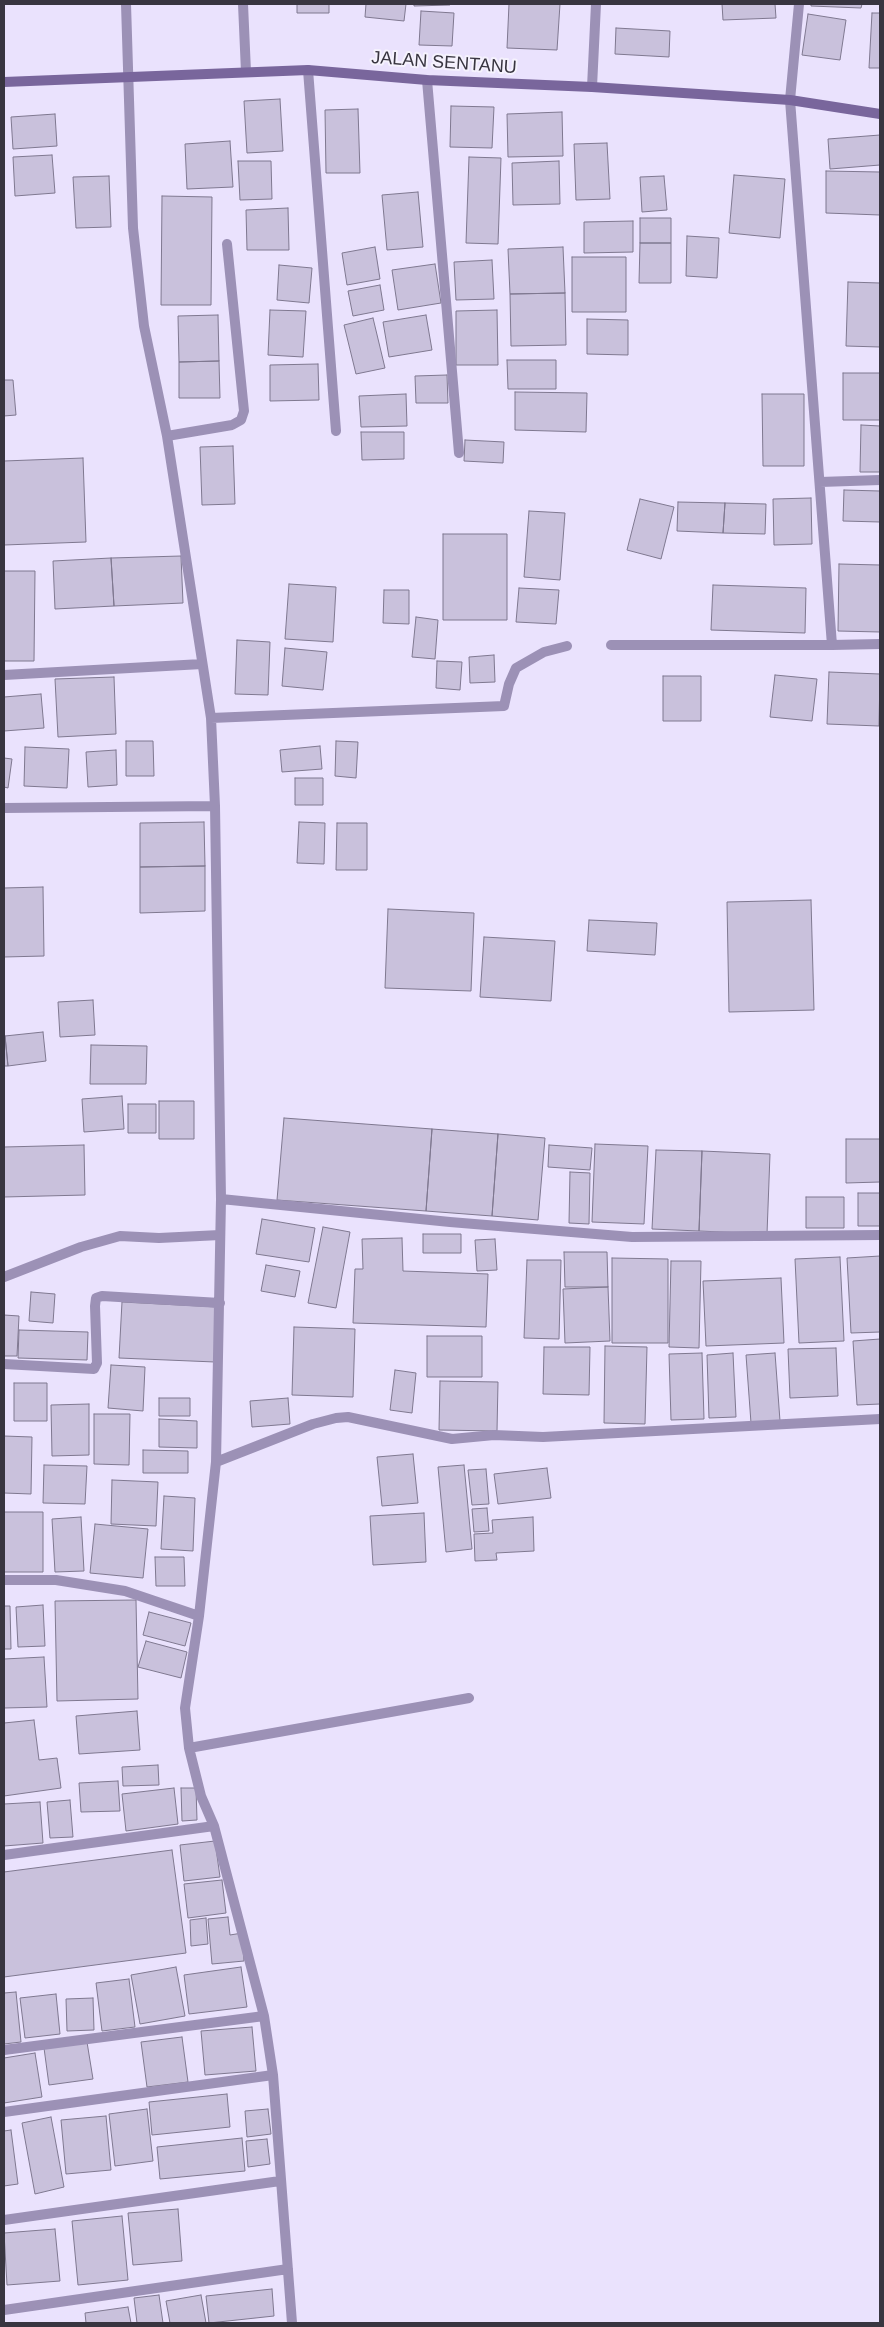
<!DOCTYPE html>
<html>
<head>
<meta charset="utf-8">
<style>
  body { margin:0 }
  #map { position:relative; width:884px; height:2327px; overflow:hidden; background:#eae2fd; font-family:Helvetica,sans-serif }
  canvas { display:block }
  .frame { position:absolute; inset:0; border:5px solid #383540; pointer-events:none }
</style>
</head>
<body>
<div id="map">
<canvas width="884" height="2327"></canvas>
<div class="frame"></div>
</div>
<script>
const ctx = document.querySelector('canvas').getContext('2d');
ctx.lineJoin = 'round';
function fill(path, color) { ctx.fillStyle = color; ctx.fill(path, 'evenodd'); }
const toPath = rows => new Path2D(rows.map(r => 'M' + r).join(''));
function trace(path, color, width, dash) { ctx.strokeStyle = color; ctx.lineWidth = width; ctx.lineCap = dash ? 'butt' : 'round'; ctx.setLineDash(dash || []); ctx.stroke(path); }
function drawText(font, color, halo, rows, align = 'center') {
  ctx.font = font + ' Helvetica,sans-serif'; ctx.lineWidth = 4; ctx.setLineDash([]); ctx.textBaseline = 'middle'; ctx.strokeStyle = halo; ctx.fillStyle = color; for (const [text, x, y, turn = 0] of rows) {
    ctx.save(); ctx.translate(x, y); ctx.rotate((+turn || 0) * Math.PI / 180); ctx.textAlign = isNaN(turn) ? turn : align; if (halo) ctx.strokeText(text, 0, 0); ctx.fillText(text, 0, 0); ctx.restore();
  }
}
const building = toPath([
  [297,4,329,4,329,13,297,13,297,4],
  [366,4,406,4,404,21,365,17,366,4],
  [414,4,450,4,450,5,414,6,414,4],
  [509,4,560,4,557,50,507,48,509,4],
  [722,4,775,4,776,18,723,20,722,4],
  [811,4,862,4,861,8,811,6,811,4],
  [421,11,454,13,452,46,419,45,421,11],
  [872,13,880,13,880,68,869,68,872,13],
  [808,14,846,20,840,60,802,55,808,14],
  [616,28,670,31,669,57,615,54,616,28],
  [280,99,283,151,247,153,244,101,280,99],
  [451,106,494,107,492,148,450,147,451,106],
  [358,109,360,173,326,173,325,110,358,109],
  [562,112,563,156,508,157,507,114,562,112],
  [55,114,57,146,13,149,11,117,55,114],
  [880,135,880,165,830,169,828,139,880,135],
  [230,141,233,187,187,189,185,144,230,141],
  [607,143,610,199,576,200,574,144,607,143],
  [52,155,55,193,15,196,13,157,52,155],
  [469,157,501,158,498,244,466,243,469,157],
  [238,161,271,161,272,199,240,200,238,161],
  [559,161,560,204,513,205,512,163,559,161],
  [826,171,880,172,880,215,826,213,826,171],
  [734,175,785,179,780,238,729,233,734,175],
  [109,176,111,227,76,228,73,177,109,176],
  [664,176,667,210,642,212,640,177,664,176],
  [418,192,423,247,387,250,382,195,418,192],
  [162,196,212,197,211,305,161,305,162,196],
  [288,208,289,250,247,250,246,210,288,208],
  [640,218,671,218,671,243,640,243,640,218],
  [633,221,633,252,584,253,584,222,633,221],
  [687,236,719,238,717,278,686,276,687,236],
  [640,243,671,243,671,283,639,283,640,243],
  [375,247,380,279,347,285,342,253,375,247],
  [563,247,565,293,510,294,508,249,563,247],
  [572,257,626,257,626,312,572,312,572,257],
  [492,260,494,299,456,300,454,262,492,260],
  [435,264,441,303,398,310,392,270,435,264],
  [279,265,312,268,309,303,277,300,279,265],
  [848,282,880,283,880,347,846,346,848,282],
  [380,285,384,310,353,316,348,291,380,285],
  [565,293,566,345,511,346,510,294,565,293],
  [270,310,306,311,303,357,268,355,270,310],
  [497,310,498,365,456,365,456,311,497,310],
  [218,315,219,361,179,362,178,316,218,315],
  [426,315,432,350,389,357,383,322,426,315],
  [373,318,385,368,356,374,344,325,373,318],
  [587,319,628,320,628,355,587,354,587,319],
  [507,360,556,360,556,389,508,389,507,360],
  [219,361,220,398,179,398,179,362,219,361],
  [318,364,319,400,270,401,270,365,318,364],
  [843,373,880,373,880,420,843,420,843,373],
  [447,375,448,403,416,403,415,376,447,375],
  [4,380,13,380,16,415,4,416,4,380],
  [515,392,587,393,586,432,515,430,515,392],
  [406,394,407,426,361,427,359,396,406,394],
  [762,394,804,394,804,466,763,466,762,394],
  [861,425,880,426,880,472,860,472,861,425],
  [361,432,404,432,404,459,362,460,361,432],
  [465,440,504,442,503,463,464,461,465,440],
  [233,446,235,504,202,505,200,447,233,446],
  [83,458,86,542,4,545,4,461,83,458],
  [844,490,880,491,880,522,843,521,844,490],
  [811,498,812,544,774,545,773,499,811,498],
  [640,499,674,507,661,559,627,550,640,499],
  [678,502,725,503,723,533,677,531,678,502],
  [725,503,766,504,765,534,723,533,725,503],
  [529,511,565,513,560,580,524,577,529,511],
  [443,534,507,534,507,620,443,620,443,534],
  [181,556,183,603,114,606,111,558,181,556],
  [111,558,114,606,55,609,53,561,111,558],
  [839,564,880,565,880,632,838,631,839,564],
  [4,571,35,571,34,661,4,661,4,571],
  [289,584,336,587,333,642,285,639,289,584],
  [713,585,806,588,805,633,711,630,713,585],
  [519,588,559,590,556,624,516,622,519,588],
  [384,590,409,590,409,624,383,623,384,590],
  [416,617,438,620,435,659,412,657,416,617],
  [237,640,270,642,268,695,235,694,237,640],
  [285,648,327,652,323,690,282,686,285,648],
  [494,655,495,682,470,683,469,657,494,655],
  [437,661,462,662,460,690,436,688,437,661],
  [829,672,880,674,879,726,827,724,829,672],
  [775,675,817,679,812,721,770,717,775,675],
  [663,676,701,676,701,721,663,721,663,676],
  [114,677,116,734,58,737,55,679,114,677],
  [41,694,44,728,4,731,4,697,41,694],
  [126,741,153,741,154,776,126,776,126,741],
  [336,741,358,742,356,778,335,776,336,741],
  [320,746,322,769,282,772,280,750,320,746],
  [25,747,69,749,67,788,24,786,25,747],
  [116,750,117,785,88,787,86,752,116,750],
  [4,758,12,759,8,788,4,787,4,758],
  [295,778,323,778,323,805,295,805,295,778],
  [204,822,205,866,140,867,140,823,204,822],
  [299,822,325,823,324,864,297,863,299,822],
  [337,823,367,823,367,870,336,870,337,823],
  [205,866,205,911,140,913,140,867,205,866],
  [43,887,44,956,4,957,4,888,43,887],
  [811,900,814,1010,729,1012,727,902,811,900],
  [388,909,474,913,471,991,385,988,388,909],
  [589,920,657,923,655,955,587,951,589,920],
  [484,937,555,941,551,1001,480,997,484,937],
  [93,1000,95,1035,60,1037,58,1002,93,1000],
  [43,1032,46,1061,8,1066,5,1036,43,1032],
  [5,1036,8,1066,4,1066,4,1037,5,1036],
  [91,1045,147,1046,146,1084,90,1084,91,1045],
  [122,1096,124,1129,84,1132,82,1099,122,1096],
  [159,1101,194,1101,194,1139,159,1139,159,1101],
  [128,1104,156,1104,156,1133,128,1133,128,1104],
  [284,1118,432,1129,426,1211,277,1200,284,1118],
  [432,1129,498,1134,492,1216,426,1211,432,1129],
  [498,1134,545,1138,538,1220,492,1216,498,1134],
  [846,1139,880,1139,880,1182,846,1183,846,1139],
  [595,1144,648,1146,644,1224,592,1222,595,1144],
  [84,1145,85,1195,4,1197,4,1147,84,1145],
  [549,1145,592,1148,590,1170,548,1167,549,1145],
  [656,1150,702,1151,699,1231,652,1229,656,1150],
  [702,1151,770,1154,767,1234,699,1231,702,1151],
  [570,1172,590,1173,589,1224,569,1223,570,1172],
  [858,1193,880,1193,880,1226,858,1226,858,1193],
  [806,1197,844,1197,844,1228,806,1228,806,1197],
  [262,1219,315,1228,309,1262,256,1254,262,1219],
  [323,1227,350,1232,336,1308,308,1303,323,1227],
  [423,1234,461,1234,461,1253,423,1253,423,1234],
  [402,1238,403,1271,488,1274,486,1327,353,1323,355,1269,363,1269,362,1239,402,1238],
  [495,1239,497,1270,477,1271,475,1240,495,1239],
  [564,1252,607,1252,608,1287,565,1287,564,1252],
  [880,1256,880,1332,851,1333,847,1258,880,1256],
  [840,1257,844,1341,799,1343,795,1259,840,1257],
  [612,1258,668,1259,668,1343,612,1343,612,1258],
  [527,1260,561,1260,559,1339,524,1338,527,1260],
  [671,1261,701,1261,699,1348,669,1347,671,1261],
  [266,1265,300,1271,295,1297,261,1291,266,1265],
  [781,1278,784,1343,706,1346,703,1281,781,1278],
  [608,1287,610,1341,565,1343,563,1289,608,1287],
  [31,1292,55,1294,53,1323,29,1321,31,1292],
  [122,1302,218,1307,215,1362,119,1358,122,1302],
  [4,1315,19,1316,17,1356,4,1356,4,1315],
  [294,1327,355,1329,353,1397,292,1395,294,1327],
  [19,1330,88,1332,87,1360,18,1358,19,1330],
  [427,1336,482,1336,482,1377,427,1377,427,1336],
  [880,1339,880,1404,857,1405,853,1341,880,1339],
  [605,1346,647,1347,645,1424,604,1423,605,1346],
  [544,1347,590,1347,589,1395,543,1394,544,1347],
  [836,1348,838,1396,790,1398,788,1349,836,1348],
  [702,1353,704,1419,671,1420,669,1354,702,1353],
  [733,1353,736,1417,709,1418,707,1355,733,1353],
  [775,1353,780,1421,751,1423,746,1355,775,1353],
  [111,1365,145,1367,143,1411,108,1408,111,1365],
  [395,1370,416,1373,412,1413,390,1410,395,1370],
  [440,1381,498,1382,497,1431,439,1430,440,1381],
  [14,1383,47,1383,47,1421,14,1421,14,1383],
  [159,1398,190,1398,190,1416,159,1416,159,1398],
  [288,1398,290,1424,252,1427,250,1401,288,1398],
  [89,1404,89,1455,52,1456,51,1405,89,1404],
  [94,1414,130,1414,129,1465,94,1464,94,1414],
  [159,1419,197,1421,197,1448,159,1447,159,1419],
  [4,1436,32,1437,31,1494,4,1493,4,1436],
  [143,1450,188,1451,188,1473,143,1473,143,1450],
  [413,1454,418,1503,382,1506,377,1457,413,1454],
  [44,1465,87,1466,85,1504,43,1503,44,1465],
  [464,1465,472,1549,446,1552,438,1467,464,1465],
  [547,1468,551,1498,498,1504,494,1474,547,1468],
  [486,1469,489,1504,472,1505,468,1470,486,1469],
  [112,1480,158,1482,156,1526,111,1524,112,1480],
  [164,1496,195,1498,193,1551,161,1549,164,1496],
  [487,1508,489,1531,474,1532,472,1509,487,1508],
  [4,1512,43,1512,43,1572,4,1572,4,1512],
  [424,1513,426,1562,373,1565,370,1516,424,1513],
  [81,1517,84,1571,55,1572,52,1519,81,1517],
  [533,1517,534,1551,496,1553,497,1560,475,1561,474,1534,493,1533,492,1520,533,1517],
  [95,1524,148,1529,143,1578,90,1573,95,1524],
  [155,1557,184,1557,185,1586,156,1586,155,1557],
  [136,1600,138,1699,57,1701,55,1601,136,1600],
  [43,1605,45,1646,18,1647,16,1607,43,1605],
  [4,1606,10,1606,11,1649,4,1649,4,1606],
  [149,1612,191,1623,185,1646,143,1635,149,1612],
  [146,1641,187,1652,181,1678,138,1667,146,1641],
  [44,1657,47,1707,4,1708,4,1659,44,1657],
  [137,1711,140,1750,79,1754,76,1716,137,1711],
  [34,1720,39,1760,57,1758,61,1788,4,1796,4,1723,34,1720],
  [158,1765,159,1785,123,1786,122,1767,158,1765],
  [118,1781,120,1811,81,1812,79,1783,118,1781],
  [174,1788,178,1824,126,1831,122,1794,174,1788],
  [181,1788,196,1788,197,1820,182,1821,181,1788],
  [70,1800,73,1837,50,1838,47,1802,70,1800],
  [40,1802,43,1843,4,1846,4,1804,40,1802],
  [215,1841,220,1877,184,1881,180,1845,215,1841],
  [172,1850,186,1953,4,1977,4,1872,172,1850],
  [222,1880,226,1913,188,1918,184,1884,222,1880],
  [228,1917,230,1935,242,1933,244,1961,212,1964,208,1919,228,1917],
  [206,1918,208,1944,191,1946,190,1920,206,1918],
  [176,1967,185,2016,140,2024,131,1975,176,1967],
  [241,1967,247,2007,189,2014,184,1975,241,1967],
  [129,1979,135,2027,102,2031,96,1983,129,1979],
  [16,1992,21,2042,4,2044,4,1993,16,1992],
  [56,1994,60,2034,25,2038,20,1998,56,1994],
  [93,1998,94,2030,67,2031,66,1999,93,1998],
  [252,2027,256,2071,205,2075,201,2031,252,2027],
  [182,2037,188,2082,147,2087,141,2042,182,2037],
  [87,2042,93,2079,49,2085,44,2048,87,2042],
  [35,2053,42,2097,4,2103,4,2058,35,2053],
  [227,2094,230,2127,152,2135,149,2102,227,2094],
  [147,2109,153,2161,115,2166,109,2114,147,2109],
  [268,2109,271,2134,247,2137,245,2111,268,2109],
  [106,2116,111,2170,66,2174,61,2120,106,2116],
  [51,2117,64,2187,35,2194,22,2123,51,2117],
  [11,2130,18,2184,4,2186,4,2131,11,2130],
  [242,2138,245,2171,160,2179,157,2147,242,2138],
  [267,2139,270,2164,248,2167,246,2141,267,2139],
  [178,2209,182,2261,133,2265,128,2213,178,2209],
  [122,2216,128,2280,78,2285,72,2221,122,2216],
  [55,2229,60,2281,7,2285,4,2233,55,2229],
  [272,2289,274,2316,209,2323,206,2296,272,2289],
  [159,2295,163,2323,137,2323,134,2298,159,2295],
  [201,2295,206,2323,170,2323,166,2301,201,2295],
  [128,2307,131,2323,86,2323,85,2313,128,2307]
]);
fill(building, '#c9c1dc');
trace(building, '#7f7890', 1);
trace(toPath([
  [243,4,246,72]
]), '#9c91b6', 10);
trace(toPath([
  [126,4,133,228,144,326,167,436,211,718,215,806,221,1199,216,1462,199,1616,185,1708,189,1748,201,1796,214,1826,264,2016,273,2075,292,2323],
  [308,70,336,431],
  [427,80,459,453],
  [592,87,596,4],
  [167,436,232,425,241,420,244,411,227,244],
  [820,482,880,480],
  [611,645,832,645,790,100,799,4],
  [832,645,880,644],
  [4,675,202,664],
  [211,718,504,706,509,684,516,668,544,652,567,646],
  [4,808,215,806],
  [221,1199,450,1222,632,1237,880,1235],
  [4,1277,81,1247,120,1236,159,1238,220,1235],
  [4,1364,94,1369,97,1363,95,1306,96,1298,102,1296,220,1303],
  [216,1462,313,1424,336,1418,348,1417,452,1439,494,1435,543,1437,880,1419],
  [4,1580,56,1580,125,1591,199,1616],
  [189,1748,469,1698],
  [4,1855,214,1826],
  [4,2050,264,2016],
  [4,2112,273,2075],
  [4,2220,280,2181],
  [4,2310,288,2269]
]), '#9c91b6', 10);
trace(toPath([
  [4,82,308,70,427,80,592,87,790,100,880,114]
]), '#79669c', 10);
drawText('18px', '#383540', '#f5f2fd', [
  ["JALAN SENTANU",444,63,4]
]);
</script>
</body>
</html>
